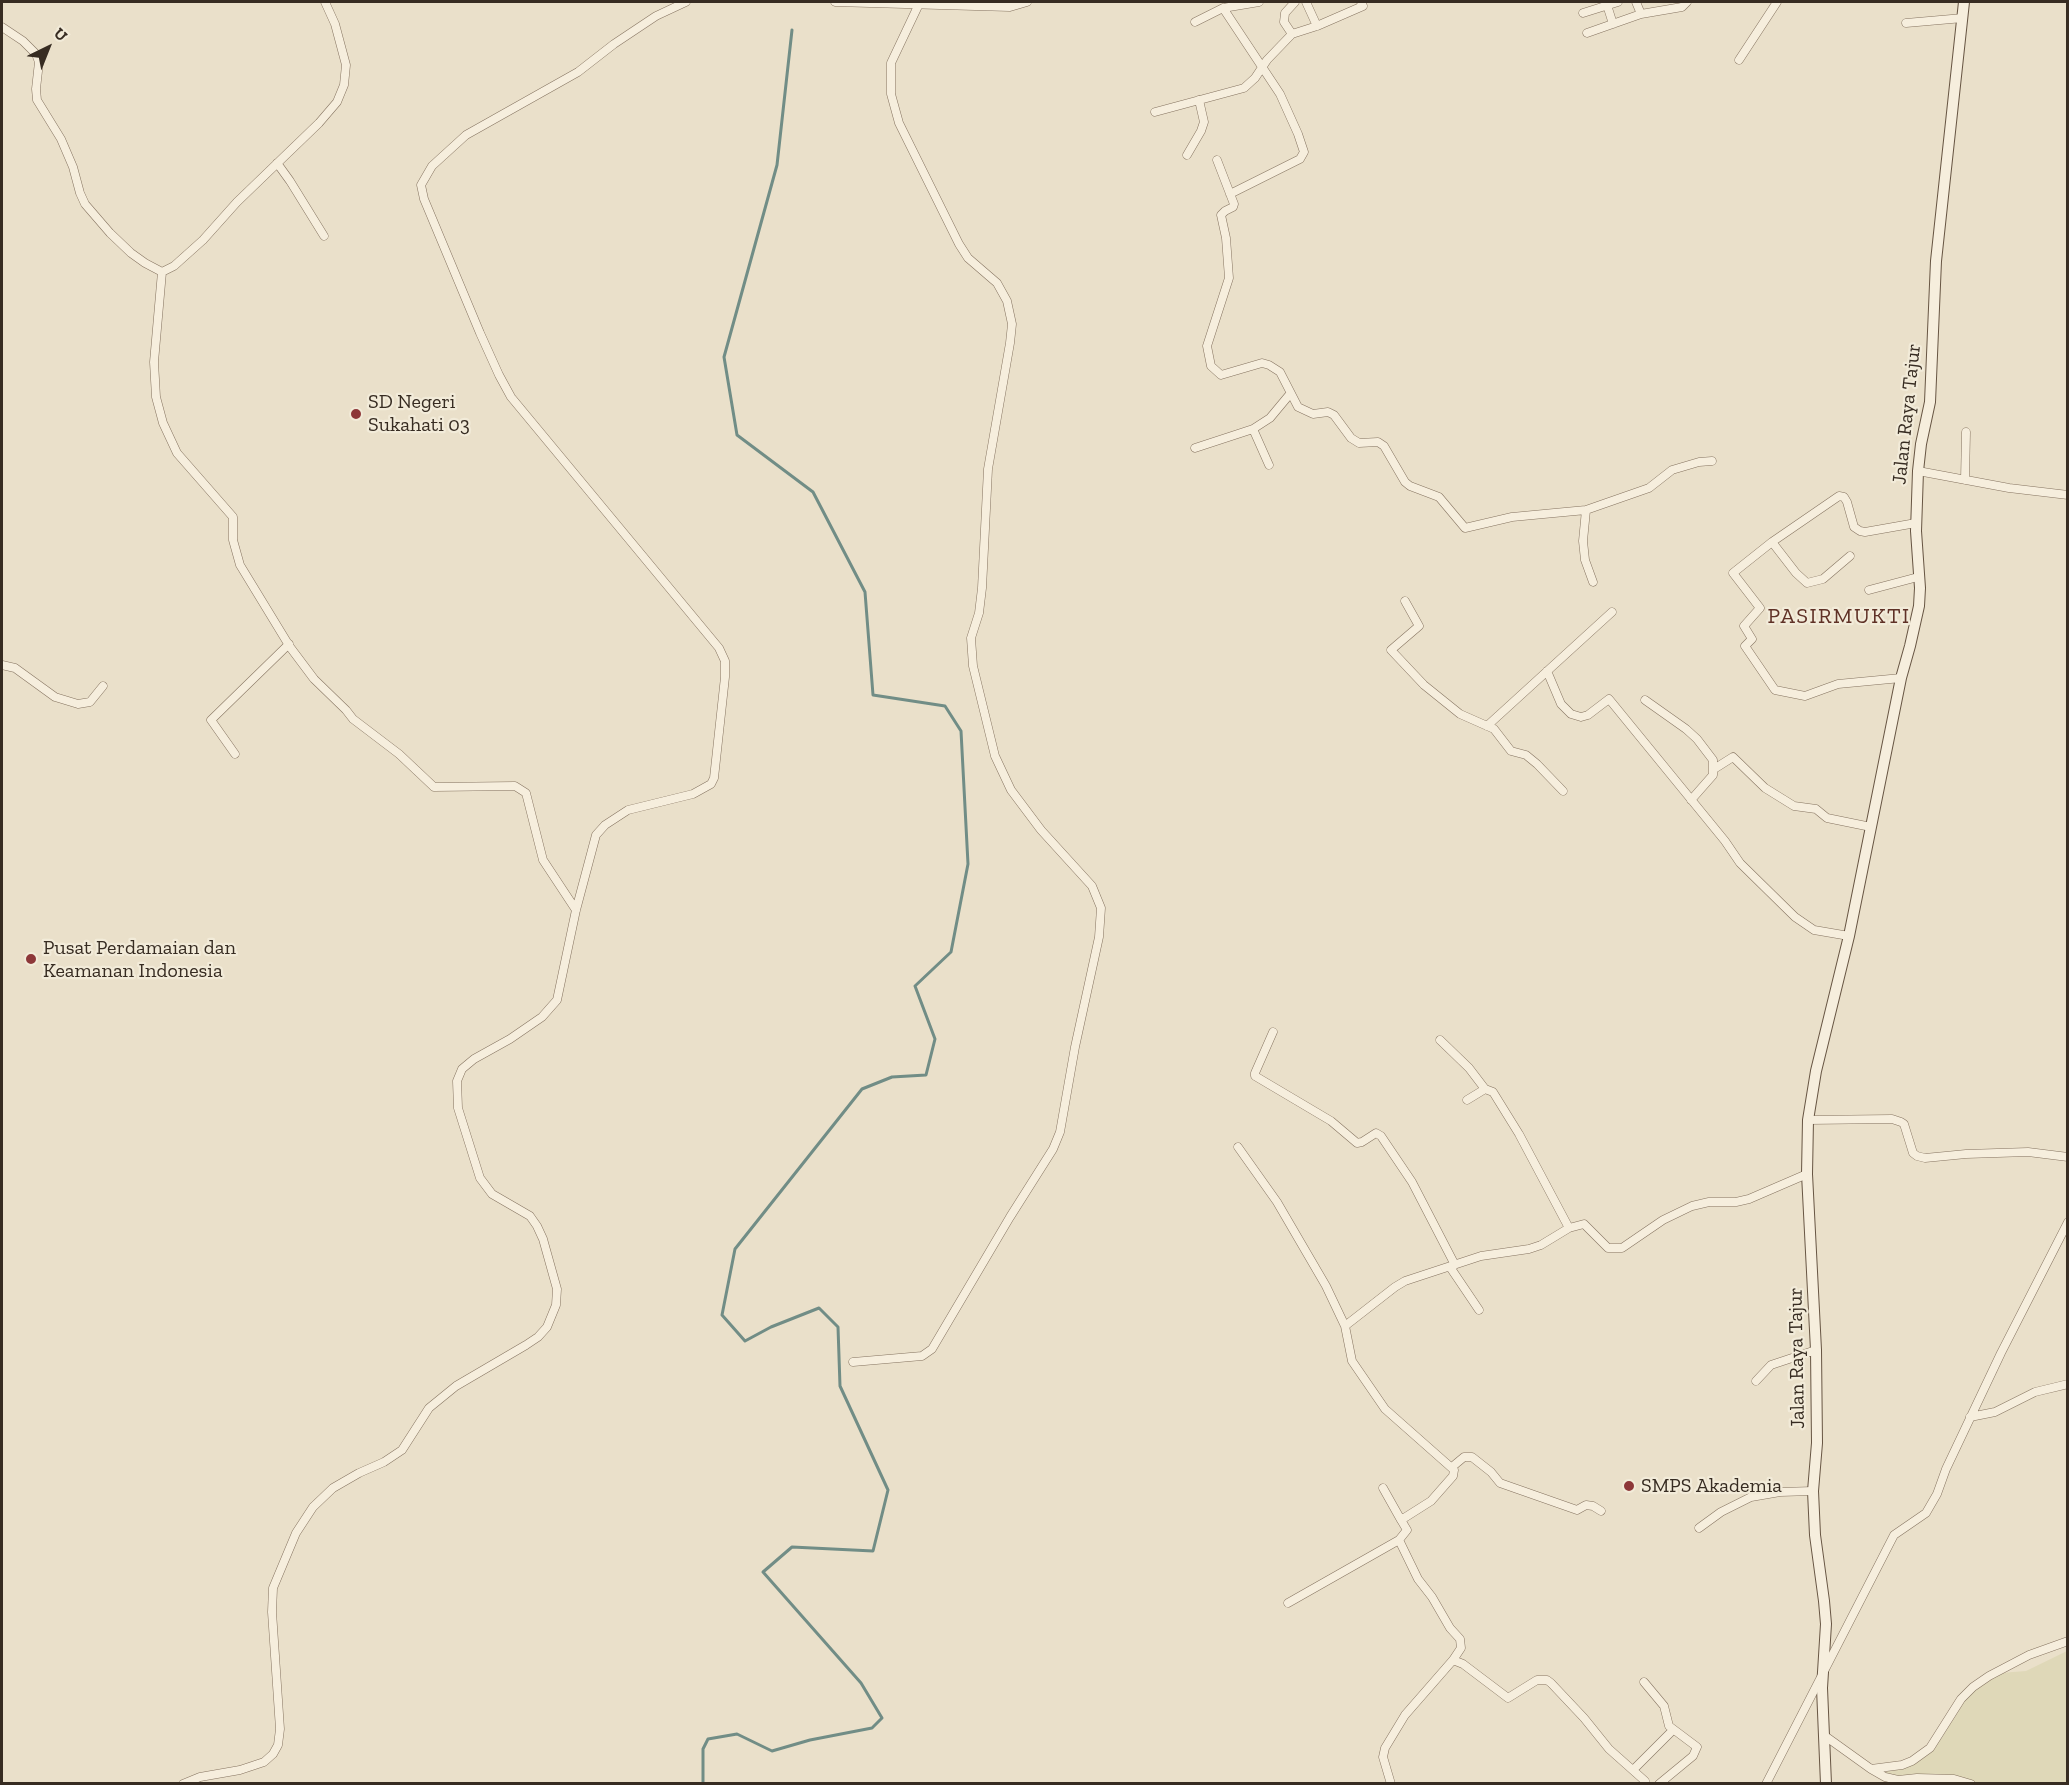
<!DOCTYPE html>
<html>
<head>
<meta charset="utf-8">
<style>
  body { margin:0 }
  #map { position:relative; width:2069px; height:1785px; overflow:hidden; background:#eae0ca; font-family:"Zilla Slab",serif }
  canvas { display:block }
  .frame { position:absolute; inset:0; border:3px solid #372c22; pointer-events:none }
  .north { position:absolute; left:18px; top:18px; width:60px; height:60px; -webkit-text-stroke:4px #f2ebd9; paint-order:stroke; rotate:43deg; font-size:16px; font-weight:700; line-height:24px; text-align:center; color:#372c22 }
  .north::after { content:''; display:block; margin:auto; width:21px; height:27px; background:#372c22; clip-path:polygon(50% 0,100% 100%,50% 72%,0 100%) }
</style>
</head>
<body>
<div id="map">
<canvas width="2069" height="1785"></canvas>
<div class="frame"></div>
<div class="north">U</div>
</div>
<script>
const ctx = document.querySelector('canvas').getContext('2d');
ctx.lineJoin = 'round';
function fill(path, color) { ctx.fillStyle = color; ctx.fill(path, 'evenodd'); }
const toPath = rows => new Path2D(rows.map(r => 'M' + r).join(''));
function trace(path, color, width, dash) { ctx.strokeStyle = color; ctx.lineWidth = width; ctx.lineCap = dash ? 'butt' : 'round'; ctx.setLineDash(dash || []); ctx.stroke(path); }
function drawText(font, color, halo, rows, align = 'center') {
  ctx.font = font + ' "Zilla Slab",serif'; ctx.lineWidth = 4.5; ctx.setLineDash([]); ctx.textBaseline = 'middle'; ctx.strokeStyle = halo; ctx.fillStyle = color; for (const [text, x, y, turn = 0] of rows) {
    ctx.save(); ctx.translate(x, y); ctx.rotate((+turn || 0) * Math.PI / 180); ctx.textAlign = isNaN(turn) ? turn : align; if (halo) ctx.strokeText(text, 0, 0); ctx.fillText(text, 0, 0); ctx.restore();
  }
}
fill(toPath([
  [2067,1651,2067,1783,1885,1783,1882,1773,1907,1766,1941,1739,1975,1685,1988,1674,2026,1671]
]), '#dfd8b8');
trace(toPath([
  [703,1784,703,1749,708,1739,737,1734,772,1751,810,1740,872,1728,882,1718,861,1683,763,1572,792,1547,873,1551,888,1490,840,1386,838,1327,819,1308,771,1327,745,1341,722,1315,735,1249,862,1089,892,1077,926,1075,935,1039,915,986,951,952,968,864,961,731,945,706,873,695,865,592,813,492,737,435,724,357,777,165,792,30]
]), '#718d86', 3);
const street = toPath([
  [835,2,1010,7,1027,2],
  [1295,2,1285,13,1284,22,1292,34,1317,26,1363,6,1361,2],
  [1306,2,1317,26],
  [1636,2,1641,14,1682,7,1687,2],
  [1607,5,1613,24],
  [1223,8,1280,94,1298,134,1304,152,1300,159,1230,194],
  [1583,13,1618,2],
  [1195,22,1223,8,1259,2],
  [1906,23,1963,18],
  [2,27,23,41,36,54,39,62,36,89,37,100,61,139,73,167,80,193,85,204,110,233,131,253,145,263,162,272,174,266,203,240,237,202,319,123,337,102,344,85,346,65,335,24,325,2],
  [1587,33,1641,14],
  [1739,60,1777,2],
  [1155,112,1244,88,1255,78,1267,60,1292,34],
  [1187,155,1201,131,1204,122,1199,100],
  [1217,160,1234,204,1233,207,1225,211,1221,215,1226,238,1229,278,1207,346,1211,366,1221,375,1262,363,1269,365,1280,372,1298,407,1313,414,1328,412,1334,415,1351,438,1359,443,1378,442,1384,446,1405,482,1410,486,1439,497,1465,528,1512,517,1586,510,1649,488,1672,470,1699,462,1712,461],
  [277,163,290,181,324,236],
  [162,272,154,362,156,397,163,423,177,453,233,517,233,540,240,565,290,647,314,679,346,710,353,719,399,754,434,787,515,786,526,793,543,860,576,910],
  [1253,429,1269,465],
  [1195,448,1253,429,1270,418,1290,394],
  [1918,471,2009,488,2068,495],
  [1965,480,1966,432],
  [1586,510,1583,541,1585,560,1593,582],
  [1772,542,1796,573,1807,583,1823,579,1850,556],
  [1869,590,1918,577],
  [1405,601,1419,626,1391,650,1424,685,1460,714,1494,729,1511,751,1526,755,1537,764,1563,791],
  [2,665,15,668,55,697,78,704,90,702,103,686],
  [1547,671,1561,704,1571,714,1581,717,1588,715,1609,699,1725,841,1740,863,1795,917,1814,930,1849,936],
  [1901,678,1838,684,1805,696,1775,690,1745,646,1752,639,1744,626,1760,608,1733,573,1772,542,1839,496,1844,497,1847,502,1854,527,1860,531,1865,532,1916,523],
  [1645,700,1686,729,1697,739,1713,760,1713,775,1691,800],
  [1487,726,1612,612],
  [235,754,211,720,289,644],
  [1714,769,1733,757,1765,788,1794,806,1816,809,1827,818,1871,827],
  [1273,1032,1255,1073,1255,1076,1331,1121,1357,1143,1362,1142,1376,1133,1381,1136,1412,1182,1455,1265],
  [1440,1040,1469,1068,1485,1089],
  [1467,1100,1485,1089,1493,1092,1519,1134,1569,1228],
  [1808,1120,1892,1119,1901,1122,1904,1124,1913,1153,1917,1156,1925,1158,1966,1154,2028,1152,2068,1157],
  [1238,1147,1277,1202,1326,1286,1345,1326,1352,1361,1385,1409,1454,1470,1453,1476,1431,1501,1401,1520,1407,1530,1399,1540,1288,1603],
  [1450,1267,1479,1310],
  [1345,1326,1395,1287,1405,1281,1481,1256,1529,1249,1541,1245,1569,1228,1584,1224,1608,1248,1622,1248,1663,1220,1692,1206,1709,1202,1736,1202,1749,1199,1807,1174],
  [853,1362,922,1356,932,1349,1010,1217,1053,1149,1060,1132,1075,1047,1099,937,1101,908,1092,886,1041,830,1011,790,995,756,973,666,971,638,979,613,982,588,988,469,1010,343,1012,324,1007,301,997,283,968,258,959,244,899,123,891,94,891,63,919,4],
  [1756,1381,1771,1365,1816,1350],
  [1970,1417,1995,1412,2035,1392,2068,1384],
  [1452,1467,1464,1457,1472,1457,1491,1472,1500,1483,1577,1510,1586,1505,1593,1506,1601,1511],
  [1383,1488,1401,1520],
  [1699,1528,1721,1512,1751,1497,1780,1492,1813,1491],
  [1399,1540,1418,1579,1432,1597,1450,1628,1460,1639,1461,1648,1453,1660,1463,1664,1508,1698,1537,1680,1547,1680,1551,1683,1584,1718,1609,1749,1645,1781],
  [1644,1682,1664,1706,1669,1726,1697,1747,1693,1756,1659,1784],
  [1825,1736,1871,1769,1902,1765,1912,1761,1930,1748,1961,1699,1973,1687,1989,1676,2029,1655,2068,1641],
  [1871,1769,1885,1777,1898,1780,1917,1778,1954,1779,1971,1784],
  [1633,1770,1673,1730],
  [183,1784,200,1777,240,1770,264,1762,273,1754,278,1745,280,1729,272,1612,273,1588,296,1533,313,1507,333,1488,359,1473,384,1462,402,1450,429,1408,456,1386,526,1345,538,1337,547,1327,556,1305,557,1289,543,1239,537,1226,530,1216,492,1194,480,1178,458,1108,457,1081,462,1069,474,1059,510,1039,542,1017,557,1000,576,910,596,835,605,825,628,810,693,794,711,784,714,778,725,677,725,661,719,648,511,397,499,375,480,333,424,199,421,185,432,166,466,135,578,72,614,44,656,16,686,2],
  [1391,1784,1383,1757,1385,1748,1405,1715,1453,1660],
  [1766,1784,1894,1535,1926,1513,1937,1494,1946,1469,2001,1353,2068,1222]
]);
const secondary = toPath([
  [1826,1784,1822,1688,1826,1624,1824,1601,1815,1535,1813,1491,1817,1443,1816,1350,1807,1174,1808,1120,1816,1071,1849,936,1901,678,1910,646,1919,606,1920,588,1916,531,1918,471,1921,444,1930,402,1936,261,1964,2]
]);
trace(street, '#857360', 9);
trace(secondary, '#675543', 12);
trace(street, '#f6eedd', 8);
trace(secondary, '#f6eedd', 10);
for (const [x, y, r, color] of [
  [356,414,6,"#8d3738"],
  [31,959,6,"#8d3738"],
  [1629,1486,6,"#8d3738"]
]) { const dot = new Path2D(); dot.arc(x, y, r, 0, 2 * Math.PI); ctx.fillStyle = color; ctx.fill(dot); trace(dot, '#f2ebd9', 2); }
drawText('20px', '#372c22', '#f2ebd9', [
  ["SD Negeri",368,402],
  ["Sukahati 03",368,425],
  ["Pusat Perdamaian dan",43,948],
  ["Keamanan Indonesia",43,971],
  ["SMPS Akademia",1641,1486]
], 'left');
drawText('20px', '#372c22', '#f2ebd9', [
  ["Jalan Raya Tajur",1907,414,-84],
  ["Jalan Raya Tajur",1797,1358,-91]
]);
ctx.letterSpacing = '1.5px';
drawText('22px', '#5f3126', '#f2ebd9', [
  ["PASIRMUKTI",1839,617]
]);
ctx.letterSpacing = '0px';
</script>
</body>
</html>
